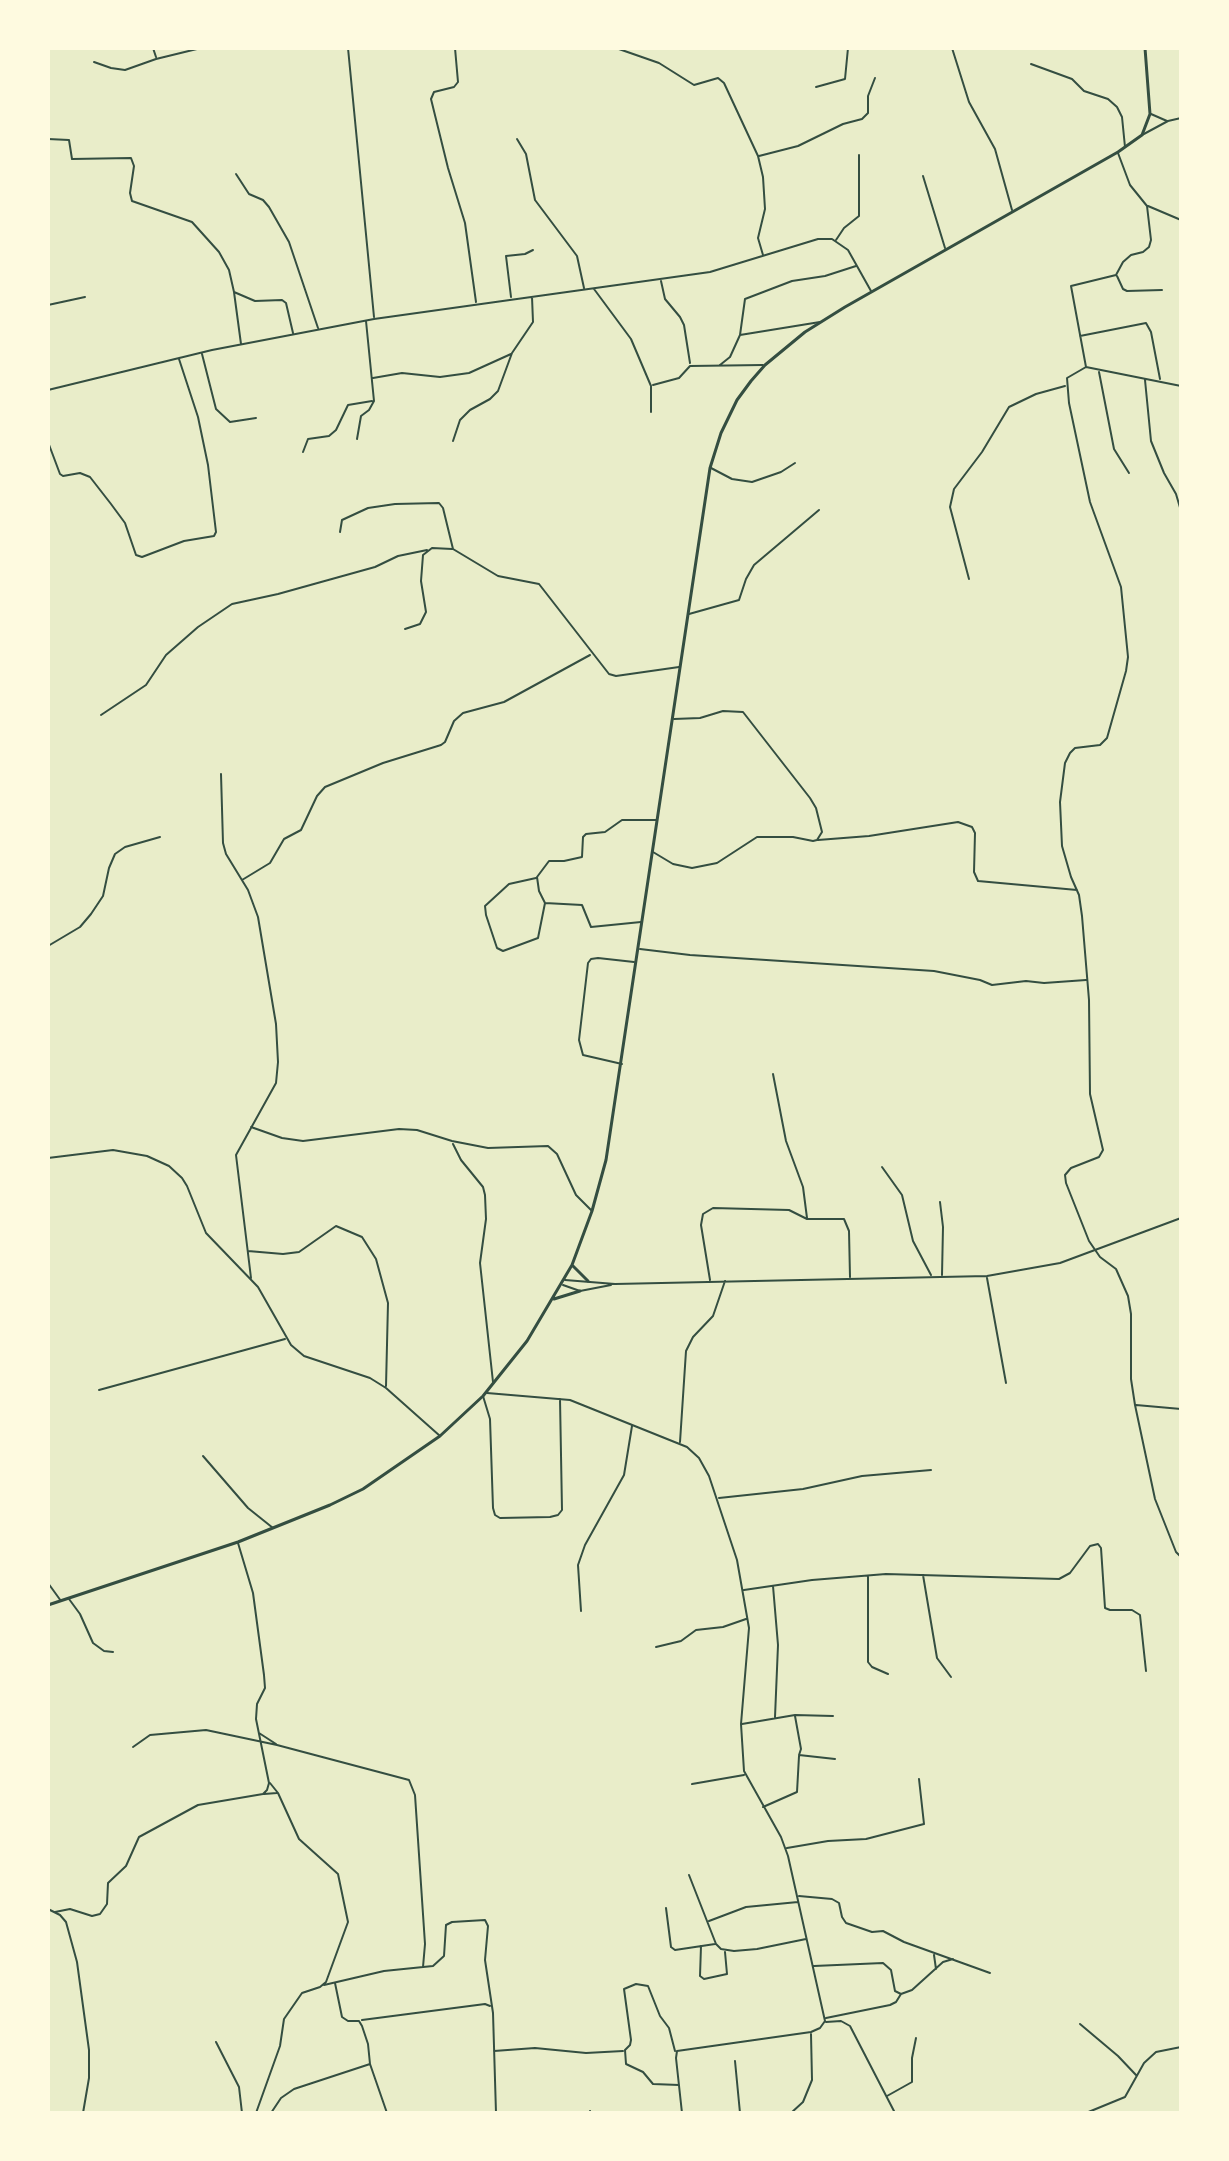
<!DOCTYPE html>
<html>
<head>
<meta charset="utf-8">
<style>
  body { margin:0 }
  #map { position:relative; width:1229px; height:2161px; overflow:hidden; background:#e9edc9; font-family:"IBM Plex Sans",sans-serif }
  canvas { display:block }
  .frame { position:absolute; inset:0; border:50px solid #fefae0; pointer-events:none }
</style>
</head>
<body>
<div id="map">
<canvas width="1229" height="2161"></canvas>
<div class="frame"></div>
</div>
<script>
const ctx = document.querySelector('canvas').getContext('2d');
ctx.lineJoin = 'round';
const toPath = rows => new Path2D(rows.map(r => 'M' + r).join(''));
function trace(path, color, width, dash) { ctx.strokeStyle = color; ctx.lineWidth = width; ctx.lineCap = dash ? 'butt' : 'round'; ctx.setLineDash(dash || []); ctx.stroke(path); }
trace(toPath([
  [153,48,156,57],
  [348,48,374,317],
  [455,48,458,82,454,87,434,92,431,99,448,168,465,223,476,302],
  [616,48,659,63,694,85,718,78,724,83,758,156,763,177,765,209,758,238,763,255],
  [952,48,969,102,995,149,1012,210],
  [94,62,111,68,125,70,156,59,201,48],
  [1031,64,1072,79,1084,91,1108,99,1117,107,1122,117,1125,147],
  [816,87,845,79,848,48],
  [1151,114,1167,121],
  [1142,135,1168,121,1181,118],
  [48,139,69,140,72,159,131,158,134,166,130,193,132,201,192,222,219,252,229,270,234,292,241,344],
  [517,139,526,154,535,200,577,256,584,288],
  [759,156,798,146,843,124,862,119,868,113,868,96,875,78],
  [236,174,249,194,263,200,269,207,289,242,318,328],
  [923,176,945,248],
  [1148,206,1181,220],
  [836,240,844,228,859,216,859,155],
  [1117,276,1123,289,1127,291,1162,290],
  [661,281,665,299,680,317,684,325,690,363],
  [594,289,631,339,651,386,651,412],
  [234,292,255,301,282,300,286,303,293,333],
  [511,297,506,256,525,254,533,250],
  [48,305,85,297],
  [740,335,820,322],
  [1080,336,1146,323,1151,332,1160,379],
  [202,354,216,409,230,422,256,418],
  [720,365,730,357,740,335,745,299,792,281,825,276,856,266],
  [1086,367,1071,286,1116,275,1123,262,1131,255,1143,252,1149,247,1151,240,1147,206,1130,185,1118,153],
  [1099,372,1114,449,1129,473],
  [373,378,402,373,440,377,469,373,511,354],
  [1145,380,1151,441,1164,473,1176,494,1181,511],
  [653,385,679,378,690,366,763,365],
  [1181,386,1086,367,1067,378,1069,403,1090,502,1121,587,1128,657,1126,671,1107,738,1100,745,1075,748,1070,753,1065,763,1060,802,1062,846,1071,877,1079,895,1082,916,1089,1000,1090,1094,1103,1150,1099,1157,1071,1168,1065,1175,1066,1183,1089,1241,1100,1257,1116,1269,1128,1296,1131,1314,1131,1379,1135,1405,1155,1499,1176,1552,1181,1557],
  [48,390,212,350,374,319,710,272,818,239,832,239,848,250,871,291],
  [357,439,361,416,369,410,374,401,366,321],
  [453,441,460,420,470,410,490,399,498,391,512,353,533,322,532,297],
  [48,442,60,474,63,476,80,473,90,477,111,504,125,523,136,555,142,557,184,541,214,536,216,532,208,465,198,417,179,359],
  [303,452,308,439,329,436,336,430,348,405,372,401],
  [711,468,732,479,752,482,781,472,795,463],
  [340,532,342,520,368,508,395,504,439,503,443,508,453,549,498,576,539,584,609,674,616,676,679,667],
  [969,579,950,507,954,489,982,452,1009,407,1036,394,1065,386],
  [689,614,739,600,746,579,754,565,819,510],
  [405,629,420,624,426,612,421,581,423,555,432,548,452,549],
  [101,715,146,685,166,655,198,627,232,604,278,594,375,567,398,556,427,550],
  [221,774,223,843,226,854,248,890,258,917,276,1024,278,1062,276,1083,236,1155,251,1278],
  [818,840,869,836,958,822,972,827,975,833,974,872,978,881,1077,890],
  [653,852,673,864,692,868,717,863,757,837,793,837,813,841,817,840,822,832,816,808,810,798,743,712,723,711,700,718,674,719],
  [536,878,509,884,485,906,486,915,497,948,503,951,538,938,545,903],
  [242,880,270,863,284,839,301,830,317,796,325,787,383,763,441,745,445,742,454,721,463,713,504,702,590,655],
  [641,922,591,927,582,905,545,903,539,891,537,877,549,861,564,861,582,857,583,837,586,834,605,832,622,820,657,820],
  [48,946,80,927,91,914,103,896,109,868,115,854,125,847,160,837],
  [640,949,690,955,934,971,980,980,992,985,1026,981,1044,983,1086,980],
  [622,1064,583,1055,579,1040,588,963,591,959,598,958,634,962],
  [773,1074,786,1141,803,1187,807,1218],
  [251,1127,282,1138,303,1141,399,1129,417,1130,452,1141,488,1148,548,1146,557,1154,576,1195,591,1210],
  [453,1144,461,1160,483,1187,485,1195,486,1219,480,1263,493,1382],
  [48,1158,113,1150,147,1156,169,1166,182,1178,187,1186,206,1233,258,1287,291,1345,304,1356,370,1378,386,1388,440,1436],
  [882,1167,902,1195,913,1241,931,1275],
  [940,1202,943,1227,942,1275],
  [248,1251,283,1254,299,1252,336,1226,362,1237,376,1259,388,1303,386,1386],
  [987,1278,1006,1383],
  [565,1280,615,1284,987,1276,1060,1263,1181,1218],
  [710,1280,701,1225,703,1214,713,1208,789,1210,807,1219,844,1219,849,1231,850,1277],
  [563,1285,580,1291,611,1285],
  [99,1390,285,1339],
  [487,1393,570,1400,687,1447,699,1458,709,1476,737,1560,749,1628,741,1724,744,1771,781,1837,788,1856,825,2021,820,2028,811,2032,677,2051,676,2058,682,2113],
  [483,1396,490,1419,493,1508,495,1515,500,1518,550,1517,558,1515,562,1510,560,1399],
  [1136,1405,1181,1409],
  [680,1442,686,1351,693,1337,713,1316,725,1281],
  [203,1456,248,1508,273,1528],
  [719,1498,803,1489,862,1476,931,1470],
  [923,1575,937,1658,951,1677],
  [868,1576,868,1662,872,1667,888,1674],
  [48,1583,61,1601],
  [773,1586,778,1645,775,1717],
  [744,1590,812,1580,886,1574,1059,1579,1070,1573,1090,1546,1098,1544,1101,1548,1105,1608,1110,1610,1132,1610,1140,1615,1146,1671],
  [69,1599,80,1614,93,1643,104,1651,113,1652],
  [581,1611,578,1565,585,1545,624,1475,632,1426],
  [656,1647,681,1641,696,1630,723,1627,746,1619],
  [795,1716,801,1749,799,1755,835,1759],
  [742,1724,795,1715,833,1716],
  [259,1733,276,1744],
  [133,1747,150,1735,206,1730,277,1745,409,1780,415,1795,425,1944,423,1967],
  [692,1784,744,1775],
  [264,1794,277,1793],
  [763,1807,797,1792,799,1756],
  [787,1848,828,1841,866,1839,924,1824,919,1779],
  [689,1875,716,1944,721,1949,734,1951,757,1949,806,1939],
  [799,1896,832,1899,839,1903,842,1917,846,1923,872,1932,883,1931,904,1942,990,1973],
  [666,1908,671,1947,675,1950,715,1944],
  [48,1909,60,1915,66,1922,77,1962,89,2050,89,2078,83,2113],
  [55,1912,70,1909,92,1916,100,1914,107,1904,108,1883,126,1866,139,1837,198,1805,263,1794,267,1790,269,1783,256,1719,257,1704,265,1688,264,1675,253,1593,238,1543],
  [709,1921,746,1907,798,1902],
  [701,1946,700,1976,704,1979,727,1974,725,1952],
  [934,1955,936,1969],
  [814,1966,883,1963,891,1970,895,1991,901,1994,912,1990,943,1962,953,1959],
  [335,1983,342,2017,348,2021,359,2021,362,2026,368,2044,370,2064,387,2113],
  [324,1985,384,1971,433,1966,444,1956,446,1925,452,1922,485,1920,488,1926,485,1960,493,2013,496,2113],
  [826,2018,890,2005,896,2002,901,1994],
  [362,2020,485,2004,490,2006],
  [826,2022,841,2021,850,2026,895,2113],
  [1080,2024,1118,2056,1136,2075],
  [216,2042,239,2087,242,2113],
  [494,2051,535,2048,586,2053,623,2051],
  [675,2051,669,2028,660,2016,648,1986,636,1984,624,1989,631,2040,630,2045,625,2050,626,2064,643,2072,653,2084,679,2085],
  [735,2061,740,2113],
  [887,2096,912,2082,912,2058,916,2038],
  [256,2113,280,2046,284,2019,302,1993,320,1987,326,1982,348,1922,338,1874,299,1839,278,1793,270,1783],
  [271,2113,281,2098,294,2089,370,2064],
  [589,2113,590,2111],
  [791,2113,803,2102,812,2080,811,2034],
  [1086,2113,1125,2097,1144,2063,1156,2052,1181,2047]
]), '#344e41', 2);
trace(toPath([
  [572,1265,588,1281],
  [554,1299,580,1291],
  [48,1605,238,1542,330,1505,363,1489,440,1436,483,1396,527,1341,572,1265,592,1211,606,1160,710,468,721,433,737,400,751,381,765,365,805,332,845,307,1118,152,1142,135,1150,114,1145,48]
]), '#344e41', 3);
</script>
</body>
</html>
